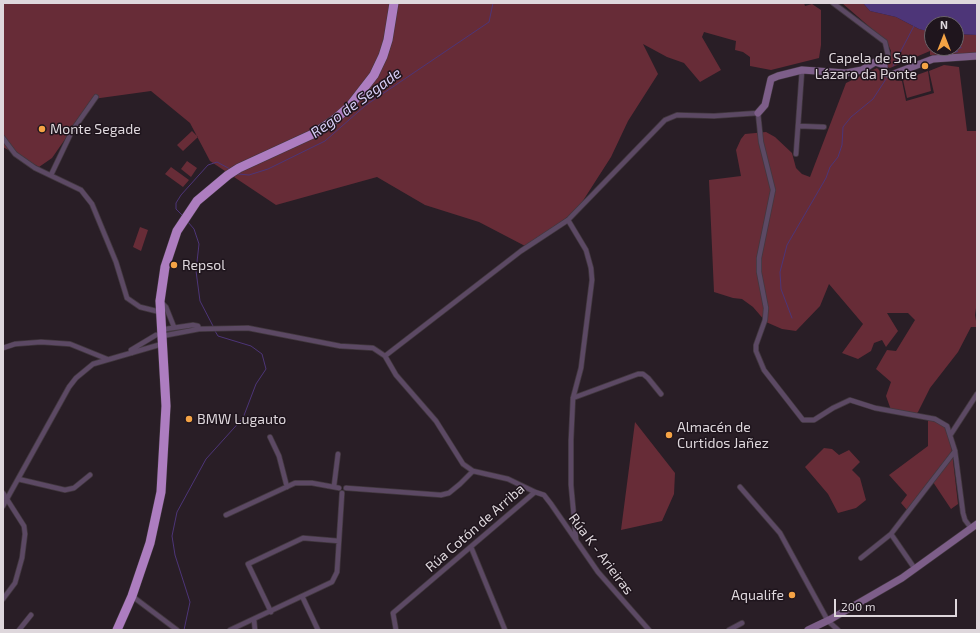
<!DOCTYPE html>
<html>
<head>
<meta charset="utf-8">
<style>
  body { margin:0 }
  #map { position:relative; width:980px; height:633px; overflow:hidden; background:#291e26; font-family:"Exo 2",sans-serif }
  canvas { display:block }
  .frame { position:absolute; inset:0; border:4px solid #ded7dc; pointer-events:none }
  .north { position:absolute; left:924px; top:16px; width:40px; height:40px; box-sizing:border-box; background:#1f151d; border:1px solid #6b6369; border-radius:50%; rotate:0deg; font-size:11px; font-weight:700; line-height:16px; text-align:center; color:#ded7dc }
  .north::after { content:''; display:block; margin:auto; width:14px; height:18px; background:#f5a345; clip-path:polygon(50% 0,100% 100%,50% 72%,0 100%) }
  .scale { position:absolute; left:834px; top:599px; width:123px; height:18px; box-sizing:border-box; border:2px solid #ded7dc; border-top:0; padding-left:5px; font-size:12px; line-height:14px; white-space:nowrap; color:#ded7dc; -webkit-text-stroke:3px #1f151d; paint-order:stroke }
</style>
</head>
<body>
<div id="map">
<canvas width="980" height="633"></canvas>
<div class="frame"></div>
<div class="north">N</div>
<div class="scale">200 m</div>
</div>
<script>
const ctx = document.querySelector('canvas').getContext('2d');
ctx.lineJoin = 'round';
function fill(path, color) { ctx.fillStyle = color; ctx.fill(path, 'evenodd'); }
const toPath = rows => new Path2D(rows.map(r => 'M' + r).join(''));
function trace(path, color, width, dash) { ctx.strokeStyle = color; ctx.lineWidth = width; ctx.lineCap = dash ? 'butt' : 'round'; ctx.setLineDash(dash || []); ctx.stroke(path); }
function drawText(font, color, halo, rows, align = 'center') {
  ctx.font = font + ' "Exo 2",sans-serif'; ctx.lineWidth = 3; ctx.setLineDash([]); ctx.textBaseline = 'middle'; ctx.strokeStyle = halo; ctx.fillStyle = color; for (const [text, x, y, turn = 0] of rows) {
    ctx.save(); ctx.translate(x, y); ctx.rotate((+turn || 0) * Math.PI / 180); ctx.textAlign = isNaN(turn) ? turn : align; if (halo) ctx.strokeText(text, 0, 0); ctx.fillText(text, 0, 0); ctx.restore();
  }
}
fill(toPath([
  [3,3,804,3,805,6,812,4,821,10,821,45,819,58,771,70,750,66,750,57,743,52,735,50,736,41,704,32,702,37,721,70,700,82,684,63,667,57,643,44,658,74,628,121,611,157,577,210,527,247,479,222,425,205,377,177,276,205,210,161,190,123,151,91,93,99,52,158,39,167,3,147],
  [842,3,863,3,870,11,896,17,919,29,930,31,932,32,932,48,956,48,956,34,977,35,977,53,930,55,930,51,890,68,887,67,891,51,887,42],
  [944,65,959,67,967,131,977,131,977,301,975,315,977,327,971,327,958,352,930,388,918,412,913,417,891,410,886,396,891,382,876,369,887,350,896,351,915,320,908,313,887,313,898,331,886,347,882,340,874,343,871,351,858,359,842,353,863,324,829,284,820,306,796,331,782,329,766,322,753,307,742,299,733,298,714,292,709,180,741,176,736,150,741,139,745,134,766,132,775,137,792,153,796,168,802,174,810,177,846,83,877,68,885,76,893,80,902,81,906,101,934,93,929,71],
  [928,71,931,91,907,98,903,80],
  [192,131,198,137,183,151,177,145],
  [187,161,197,168,191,177,181,169],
  [171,167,189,180,183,187,165,174],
  [140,227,148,230,141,251,133,247],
  [928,420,934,421,946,426,951,443,958,504,951,509,933,482,907,510,901,503,907,495,889,475,928,446],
  [635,422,675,473,674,494,662,521,621,530],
  [824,448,832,449,839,455,849,450,860,462,852,470,860,478,866,500,856,508,838,513,828,494,805,467]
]), '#672c37');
fill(toPath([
  [863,3,977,3,977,35,956,34,956,24,932,24,932,32,931,32,919,29,896,17,870,11],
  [959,45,962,48,957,49,958,52,953,53,951,50,947,54,939,54,935,49,935,48,956,48]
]), '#4d3578');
trace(toPath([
  [893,66,914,26],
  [238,174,249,175,268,169,325,141,366,105,489,22,493,3],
  [182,215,176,209,176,203,181,195,208,165,217,162,230,169],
  [188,222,194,229,199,244,196,271,200,301,213,326],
  [792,318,781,289,780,272,787,245,826,178,830,167,838,157,842,145,843,127,851,117,873,99,886,79],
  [184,630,190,602,175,555,172,536,177,512,206,459,243,418,256,384,266,369,262,354,251,346,218,336,215,331]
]), '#4d3578', 1);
const street = toPath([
  [833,3,885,42,888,55,884,65],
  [799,126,824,127],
  [3,138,15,154,35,168,81,190,92,204,116,262,127,298,140,307,160,312],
  [796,154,802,70],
  [51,175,72,131,96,97],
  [568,220,586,250,591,268,592,280,581,368,573,398,571,440,571,485,576,539],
  [161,302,166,307,174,327],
  [166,329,193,325,198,326,199,329],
  [162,336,199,329,248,328,340,346,373,348,385,356,396,375,436,421,463,464,473,471,508,479,535,492,393,613,396,630],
  [3,348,15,344,41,342,70,344,107,359],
  [132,353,131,350,156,335],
  [385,356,521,251,568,220,665,120,677,115,714,116,758,113,761,142,773,190,759,258,759,272,766,308,765,320,756,345,756,351,764,370,803,420,814,420,833,408,850,400,875,408,935,419,947,426,955,451,963,513,965,520,971,528],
  [573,398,638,374,643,374,648,378,661,394],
  [951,434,977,394],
  [270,437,279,456,287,487],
  [18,479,65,490,74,488,90,475],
  [334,486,338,454],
  [740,487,780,533,828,621,838,630],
  [346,488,441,495,449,493,460,484,473,471],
  [535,492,544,495,551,504,598,572,649,630],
  [3,493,24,526,25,534,22,558,15,583,3,599],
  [3,506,69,387,76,378,93,364,162,344],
  [226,515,295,483,312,483,339,488],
  [471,547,505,630],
  [861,558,891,534],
  [915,569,891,534,955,451],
  [132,596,177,630],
  [302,596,318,630],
  [271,612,248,564,303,538,339,541],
  [254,620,255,630],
  [19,630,31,615],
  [230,630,332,582,337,572,342,493],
  [729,630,742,623]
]);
const secondary = toPath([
  [758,113,765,105,771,79,778,76,802,70,846,73,862,70,875,62,884,65,884,73,891,75,933,59,977,56],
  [808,630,831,619,902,578,977,524]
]);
const highway = toPath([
  [117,630,132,596,150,543,161,492,166,406,160,301,165,267,177,231,197,201,228,175,239,168,315,133,334,120,350,106,374,75,383,56,388,40,394,3]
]);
trace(street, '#42383f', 6);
trace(secondary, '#42383f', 8);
trace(highway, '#42383f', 10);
trace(street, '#5c4964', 4.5);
trace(secondary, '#7d5e89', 7);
trace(highway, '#ad7dc0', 9);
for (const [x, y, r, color] of [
  [925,66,4,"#f5a345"],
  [42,129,4,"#f5a345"],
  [174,265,4,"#f5a345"],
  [189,419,4,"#f5a345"],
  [669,435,4,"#f5a345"],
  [792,595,4,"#f5a345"]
]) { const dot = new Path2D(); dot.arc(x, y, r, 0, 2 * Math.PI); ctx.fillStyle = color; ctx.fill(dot); trace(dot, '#1f151d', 1.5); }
drawText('14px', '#ded7dc', '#1f151d', [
  ["Capela de San",917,58,"right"],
  ["Lázaro da Ponte",917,74,"right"],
  ["Monte Segade",50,129],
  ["Repsol",182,265],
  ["BMW Lugauto",197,419],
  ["Almacén de",677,427],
  ["Curtidos Jañez",677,443],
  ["Aqualife",784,595,"right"]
], 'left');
drawText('14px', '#ded7dc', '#1f151d', [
  ["Rúa Cotón de Arriba",475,528,-41],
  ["Rúa K - Arieiras",601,554,53]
]);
drawText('italic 15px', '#d6ccf4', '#1f151d', [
  ["Rego de Segade",356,103,-36]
]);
</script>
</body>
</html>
